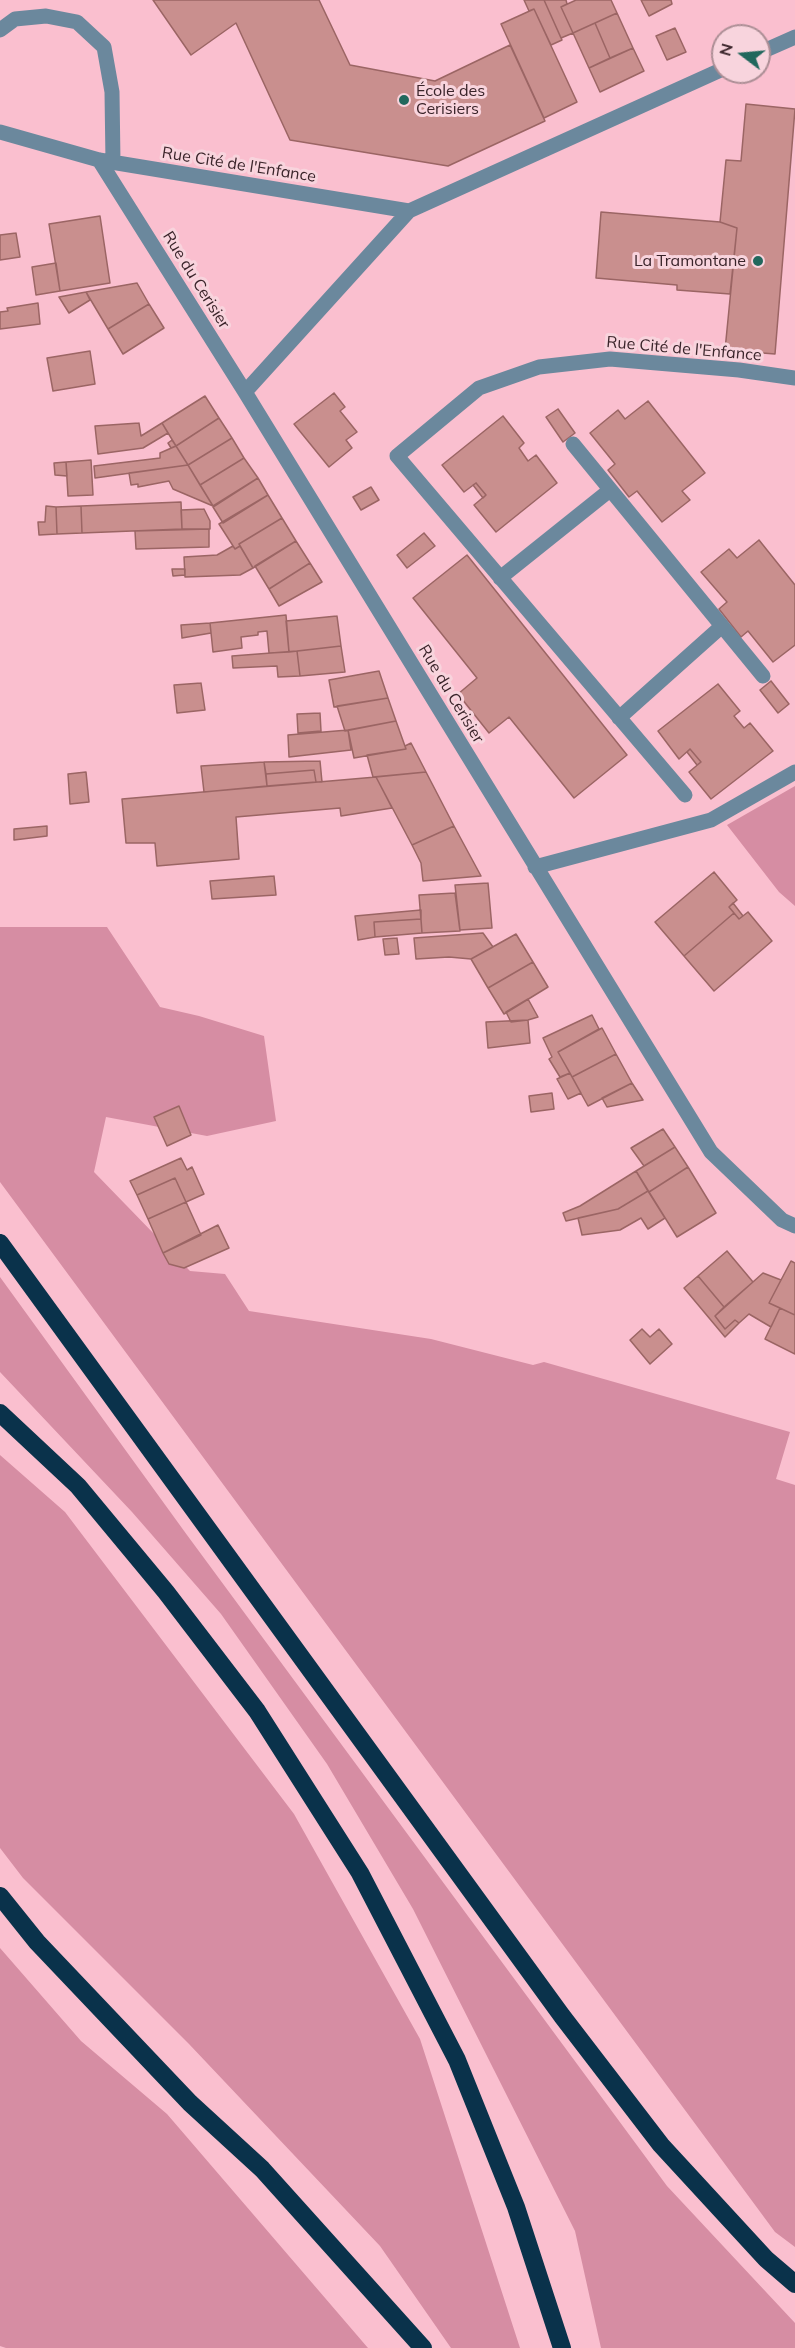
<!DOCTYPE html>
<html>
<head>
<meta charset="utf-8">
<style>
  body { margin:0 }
  #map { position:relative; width:795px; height:2348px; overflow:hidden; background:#fabfcf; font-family:Mulish,sans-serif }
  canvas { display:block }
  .north { position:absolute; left:711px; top:24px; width:60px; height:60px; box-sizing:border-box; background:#f8d4dd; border:2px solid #ac8e95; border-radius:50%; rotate:286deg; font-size:16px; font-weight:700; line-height:24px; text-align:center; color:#3a242a }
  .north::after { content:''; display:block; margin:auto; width:21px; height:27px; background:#21685d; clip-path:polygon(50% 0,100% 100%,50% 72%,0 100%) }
</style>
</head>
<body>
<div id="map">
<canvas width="795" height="2348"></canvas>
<div class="north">N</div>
</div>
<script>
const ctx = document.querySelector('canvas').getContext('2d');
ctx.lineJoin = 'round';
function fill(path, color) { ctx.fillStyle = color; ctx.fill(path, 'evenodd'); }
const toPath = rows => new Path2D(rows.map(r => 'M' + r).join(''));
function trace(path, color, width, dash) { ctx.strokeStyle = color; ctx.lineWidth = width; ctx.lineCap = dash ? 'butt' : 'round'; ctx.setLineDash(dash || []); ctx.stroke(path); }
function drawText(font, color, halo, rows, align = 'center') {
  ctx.font = font + ' Mulish,sans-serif'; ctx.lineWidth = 6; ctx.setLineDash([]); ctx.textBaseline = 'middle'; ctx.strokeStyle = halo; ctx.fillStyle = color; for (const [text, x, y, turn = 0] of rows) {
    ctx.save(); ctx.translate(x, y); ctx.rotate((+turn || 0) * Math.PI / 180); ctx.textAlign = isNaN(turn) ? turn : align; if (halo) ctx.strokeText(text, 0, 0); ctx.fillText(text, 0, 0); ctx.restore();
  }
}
fill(toPath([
  [795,786,795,906,779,892,727,825],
  [0,927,107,927,160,1007,199,1016,264,1036,276,1121,207,1136,106,1117,94,1172,190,1271,225,1274,249,1311,431,1339,533,1365,544,1362,790,1432,776,1479,795,1485,795,2247,775,2232,0,1182],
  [0,1277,187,1535,667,2186,795,2323,795,2348,601,2348,575,2231,413,1909,327,1764,221,1614,132,1512,0,1372],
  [0,1455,65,1512,294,1814,420,2039,520,2348,451,2348,380,2246,189,2044,23,1878,0,1848],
  [0,1948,81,2041,167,2114,368,2348,6,2348,0,2346]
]), '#d68da3');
const building = toPath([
  [153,0,319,0,350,65,435,81,510,45,545,121,448,166,290,140,236,23,191,55,153,0],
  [524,0,544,0,562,40,551,45,534,9,529,11,524,0],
  [544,0,566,0,567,4,561,7,573,33,561,38,544,0],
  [576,0,611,0,617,13,573,33,561,7,576,0],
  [641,0,671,0,672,4,649,16,641,0],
  [534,9,577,102,544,118,501,24,534,9],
  [617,13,633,48,610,58,595,23,617,13],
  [595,23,610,58,589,68,573,33,595,23],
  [675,28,686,52,667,60,656,36,675,28],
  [633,48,644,71,600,92,589,68,633,48],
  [746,104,795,109,775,354,725,350,737,228,720,222,726,160,741,161,746,104],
  [601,212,720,222,737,228,730,294,677,290,677,285,596,278,601,212],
  [100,216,110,283,60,291,49,224,100,216],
  [16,233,20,257,0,260,0,235,16,233],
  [56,263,60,291,36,295,32,267,56,263],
  [137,283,149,304,108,329,86,292,137,283],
  [86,292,90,300,69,313,59,297,86,292],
  [38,303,40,324,0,329,0,312,8,311,7,308,38,303],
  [149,304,164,328,123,354,108,329,149,304],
  [90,351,95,384,53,391,47,358,90,351],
  [334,393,345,407,340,411,357,432,346,440,352,448,329,467,294,424,334,393],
  [205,396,219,418,176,446,162,423,205,396],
  [648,401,705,473,682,491,690,500,662,522,637,491,629,497,608,470,615,464,590,433,618,410,625,419,648,401],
  [558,409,575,433,563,442,546,417,558,409],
  [503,416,524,443,519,448,528,461,536,455,557,483,496,532,474,505,486,495,476,483,464,492,442,465,503,416],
  [219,418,232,438,188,465,176,446,219,418],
  [139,423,141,436,162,423,168,433,143,448,98,454,95,426,139,423],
  [232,438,244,458,200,485,188,465,232,438],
  [172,440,176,446,171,448,168,443,172,440],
  [176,446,188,465,95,478,94,466,160,458,160,453,176,446],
  [244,458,258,478,213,506,200,485,244,458],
  [91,460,93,495,68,496,66,462,91,460],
  [66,462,67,476,55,475,54,463,66,462],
  [188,465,213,506,173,489,169,481,138,487,138,484,131,485,129,473,188,465],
  [258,478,268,495,223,523,213,507,258,478],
  [476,483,486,495,483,498,473,485,476,483],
  [371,487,379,500,361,510,353,497,371,487],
  [268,495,282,518,239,544,240,546,235,549,219,524,268,495],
  [181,502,182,529,82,533,81,506,181,502],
  [46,506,56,507,57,534,39,535,38,522,45,522,46,506],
  [81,506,82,533,57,534,56,507,81,506],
  [204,509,210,521,210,529,182,529,181,510,204,509],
  [282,518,296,541,253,568,239,544,282,518],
  [209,529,209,547,136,549,135,531,209,529],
  [424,533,435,546,407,568,397,555,424,533],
  [759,540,795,585,795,645,773,662,748,631,741,637,719,609,727,602,701,572,729,549,737,558,759,540],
  [296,541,310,563,269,589,255,566,296,541],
  [233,546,235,549,240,546,253,568,240,575,185,577,184,557,217,555,233,546],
  [467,555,627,755,574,798,509,717,489,733,458,694,477,678,413,598,467,555],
  [310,563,322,582,279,606,269,589,310,563],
  [172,569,185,569,185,575,173,576,172,569],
  [286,615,289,652,269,653,267,631,258,632,258,635,241,637,242,648,213,652,210,623,286,615],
  [337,616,341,646,289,652,286,621,337,616],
  [210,623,211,633,182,638,181,625,210,623],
  [341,646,345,672,300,676,297,651,341,646],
  [297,651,300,676,278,677,277,666,233,668,232,656,297,651],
  [379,671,388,698,334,707,329,680,379,671],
  [771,681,789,704,778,713,760,690,771,681],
  [201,683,205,710,177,713,174,685,201,683],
  [718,684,740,711,734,716,744,728,750,723,773,751,711,799,689,772,701,762,690,749,679,759,658,731,718,684],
  [388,698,396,721,345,731,337,706,388,698],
  [320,713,321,731,298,733,297,714,320,713],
  [396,721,406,749,354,758,348,730,396,721],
  [348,730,351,750,289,757,288,735,348,730],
  [411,743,426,772,373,777,367,755,406,749,405,746,411,743],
  [690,749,701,762,697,765,687,752,690,749],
  [320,761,322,782,316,782,314,770,266,774,264,762,320,761],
  [264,762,267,786,204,792,201,766,264,762],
  [314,770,316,782,267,786,266,774,314,770],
  [86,772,89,802,70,804,68,774,86,772],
  [426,772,454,826,412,845,376,777,426,772],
  [376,777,392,808,341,816,340,808,236,817,239,859,157,866,155,843,126,843,122,799,376,777],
  [47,826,47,836,14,840,14,829,47,826],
  [454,826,481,876,423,881,421,863,412,845,454,826],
  [714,872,737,900,729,907,734,913,684,956,655,922,714,872],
  [274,876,276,895,212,899,210,881,274,876],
  [488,883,492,928,460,930,455,885,488,883],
  [455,893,460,931,422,933,419,895,455,893],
  [733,903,743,916,739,919,729,907,733,903],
  [421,910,421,919,374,922,375,937,358,940,355,916,421,910],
  [748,912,772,941,714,991,684,956,734,913,739,919,748,912],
  [421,919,422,933,375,937,374,922,421,919],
  [483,933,493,947,471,959,449,957,416,959,414,938,483,933],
  [516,934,533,962,488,988,471,959,516,934],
  [397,938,399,954,385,955,383,939,397,938],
  [533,962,548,987,504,1014,488,988,533,962],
  [528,999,538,1017,528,1020,511,1022,506,1012,528,999],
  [592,1015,599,1029,558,1052,570,1073,560,1077,549,1059,552,1057,543,1038,592,1015],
  [528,1020,530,1043,488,1048,486,1022,528,1020],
  [602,1028,616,1054,572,1077,558,1052,602,1028],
  [616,1054,632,1083,588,1106,572,1077,616,1054],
  [570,1073,581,1093,568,1099,557,1079,570,1073],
  [632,1083,643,1100,607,1107,602,1098,632,1083],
  [552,1093,554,1109,531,1112,529,1096,552,1093],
  [179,1106,191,1135,167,1146,154,1117,179,1106],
  [663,1129,675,1147,644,1166,631,1148,663,1129],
  [675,1147,688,1167,649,1192,636,1171,675,1147],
  [181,1158,187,1170,192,1167,204,1194,186,1202,175,1178,137,1195,130,1181,181,1158],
  [688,1167,716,1213,677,1237,649,1192,688,1167],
  [636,1171,648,1191,618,1209,566,1221,563,1213,580,1206,636,1171],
  [175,1178,186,1202,148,1219,137,1195,175,1178],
  [648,1191,665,1218,648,1229,641,1218,620,1230,582,1235,578,1218,618,1209,648,1191],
  [186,1202,201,1235,163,1253,148,1219,186,1202],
  [218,1225,229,1248,184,1268,169,1264,163,1253,218,1225],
  [727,1251,753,1282,724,1307,698,1276,727,1251],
  [791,1261,795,1263,795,1315,769,1303,791,1261],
  [763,1273,781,1280,769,1303,780,1308,771,1327,749,1314,739,1323,735,1320,725,1329,715,1316,763,1273],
  [698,1276,724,1307,715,1316,725,1329,735,1320,739,1323,725,1337,684,1288,698,1276],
  [780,1308,795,1315,795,1354,765,1339,780,1308],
  [642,1329,650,1337,659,1329,672,1344,650,1364,630,1340,642,1329]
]);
fill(building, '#c98f8e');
trace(building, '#9b6564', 1.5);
trace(toPath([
  [0,30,15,19,46,16,77,22,104,47,112,92,113,162],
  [759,53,795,37],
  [0,132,99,160,409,211],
  [99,160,245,392,711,1152,782,1220,795,1226],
  [245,392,409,211,723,69],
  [573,444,763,676],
  [500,578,610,490],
  [619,718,722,626],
  [685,795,397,456,479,388,539,367,610,359,739,370,795,378],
  [535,867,711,820,795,772]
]), '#6b889d', 15);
trace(toPath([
  [0,1243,562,2016,661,2145,766,2259,795,2284],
  [0,1413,78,1486,166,1592,257,1711,360,1873,457,2060,516,2207,562,2348],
  [0,1896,37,1942,190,2103,262,2169,423,2348]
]), '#0a324b', 18);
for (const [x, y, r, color] of [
  [404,100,6,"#21685d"],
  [758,261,6,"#21685d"]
]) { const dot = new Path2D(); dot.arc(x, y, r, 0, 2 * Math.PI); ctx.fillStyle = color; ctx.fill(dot); trace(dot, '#f8d4dd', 2); }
drawText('16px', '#3a242a', '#f8d4dd', [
  ["École des",416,91],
  ["Cerisiers",416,109],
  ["La Tramontane",746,261,"right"]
], 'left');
drawText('16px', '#3a242a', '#f8d4dd', [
  ["Rue Cité de l'Enfance",239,165,9],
  ["Rue du Cerisier",196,280,58],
  ["Rue Cité de l'Enfance",684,349,5],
  ["Rue du Cerisier",451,694,59]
]);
</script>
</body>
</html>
